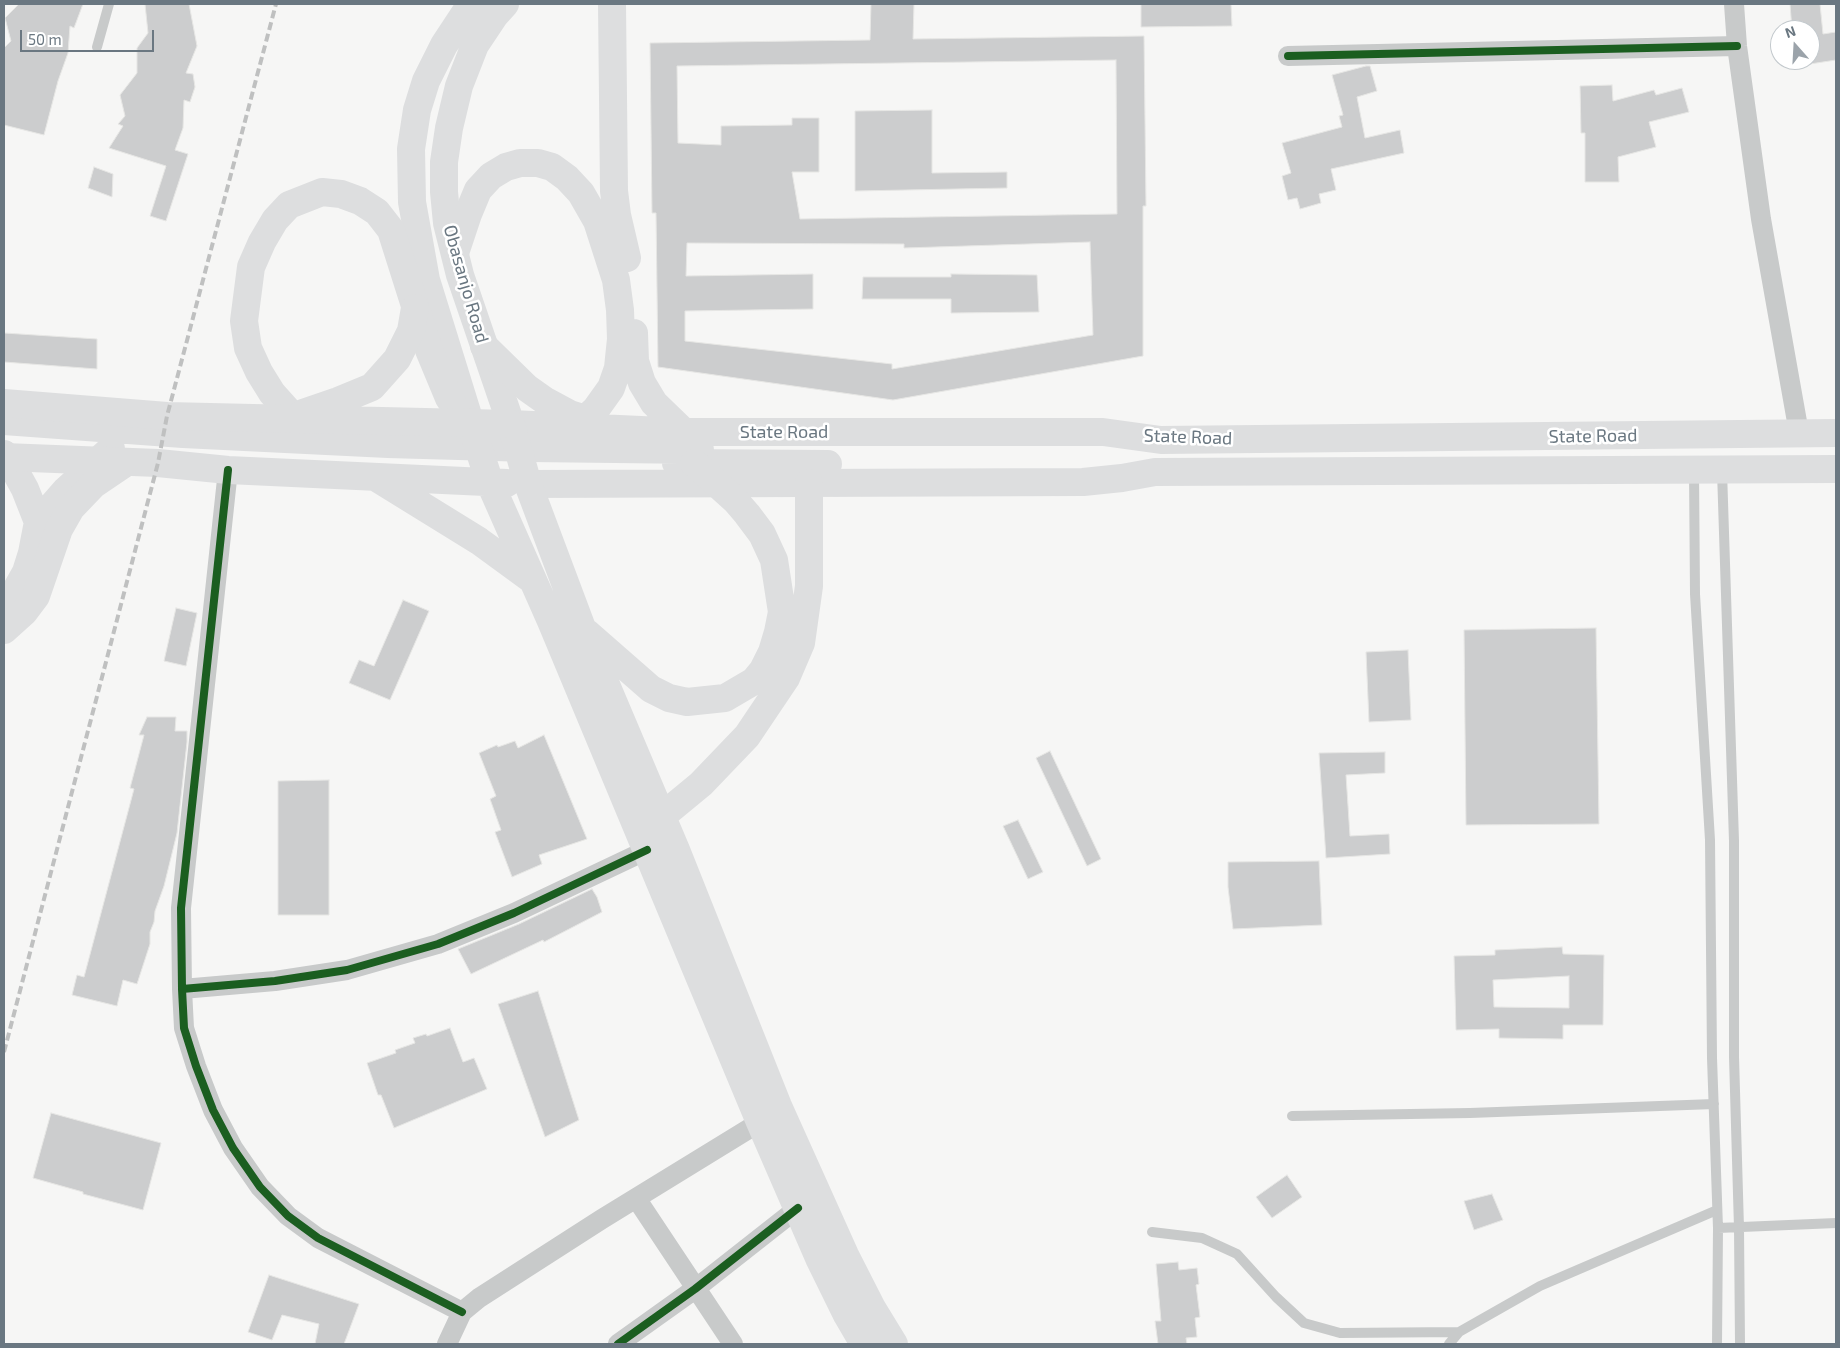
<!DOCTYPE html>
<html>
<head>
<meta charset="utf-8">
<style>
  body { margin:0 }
  #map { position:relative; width:1840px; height:1348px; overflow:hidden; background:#f6f6f5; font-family:"Exo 2",sans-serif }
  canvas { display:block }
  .frame { position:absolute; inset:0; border:5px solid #6a7781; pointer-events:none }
  .north { position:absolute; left:1770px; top:20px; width:50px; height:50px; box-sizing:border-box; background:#fff; border:1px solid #c3c9cd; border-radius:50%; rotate:341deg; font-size:14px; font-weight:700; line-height:20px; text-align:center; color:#6a7781 }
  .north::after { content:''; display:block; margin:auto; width:18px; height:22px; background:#9ba3aa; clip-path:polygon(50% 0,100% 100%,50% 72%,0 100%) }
  .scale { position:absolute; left:20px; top:30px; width:134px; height:22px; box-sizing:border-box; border:2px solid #6a7781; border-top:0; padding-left:6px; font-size:15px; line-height:18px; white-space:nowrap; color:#6a7781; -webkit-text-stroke:4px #fff; paint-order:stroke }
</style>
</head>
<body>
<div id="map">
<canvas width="1840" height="1348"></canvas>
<div class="frame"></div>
<div class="north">N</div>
<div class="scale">50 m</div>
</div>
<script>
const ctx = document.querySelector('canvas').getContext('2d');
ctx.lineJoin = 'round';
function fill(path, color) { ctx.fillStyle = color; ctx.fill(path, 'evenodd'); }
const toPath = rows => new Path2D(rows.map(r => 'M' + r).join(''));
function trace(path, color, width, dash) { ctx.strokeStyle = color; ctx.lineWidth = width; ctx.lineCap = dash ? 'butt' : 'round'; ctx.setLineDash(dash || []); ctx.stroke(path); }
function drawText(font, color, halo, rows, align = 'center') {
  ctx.font = font + ' "Exo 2",sans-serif'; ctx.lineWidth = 5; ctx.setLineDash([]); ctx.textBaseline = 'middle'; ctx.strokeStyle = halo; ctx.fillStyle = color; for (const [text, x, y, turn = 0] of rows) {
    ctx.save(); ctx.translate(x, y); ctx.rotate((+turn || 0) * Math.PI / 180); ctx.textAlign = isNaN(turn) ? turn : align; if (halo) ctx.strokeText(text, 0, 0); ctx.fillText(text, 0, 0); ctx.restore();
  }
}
const building = toPath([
  [19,4,83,4,74,28,70,26,68,53,58,81,44,135,4,125,4,48,11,41,5,18,19,4],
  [145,4,189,4,197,46,186,73,193,74,195,87,190,102,184,100,183,128,175,150,188,154,166,221,150,216,166,166,109,148,123,126,118,124,125,116,120,95,137,73,137,48,148,33,145,4],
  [871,4,914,4,913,39,1144,36,1146,206,1143,206,1143,356,893,400,658,367,656,213,652,213,650,43,870,40,871,4],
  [1116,60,1117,214,800,219,792,172,819,172,819,118,792,118,792,125,721,126,721,145,678,143,677,66,1116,60],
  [1090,242,1093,335,892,369,892,364,685,341,685,311,813,309,813,274,686,276,687,243,904,244,904,248,1090,242],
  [1141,4,1231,4,1232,26,1141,27,1141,4],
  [1790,4,1820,4,1823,34,1836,32,1836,60,1810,64,1810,30,1792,30,1790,4],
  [1366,66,1370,66,1377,91,1357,97,1365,138,1400,130,1404,153,1331,169,1336,190,1319,194,1321,203,1300,209,1297,198,1288,200,1282,176,1291,173,1282,143,1342,127,1339,116,1343,115,1332,75,1366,66],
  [1612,85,1613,101,1654,90,1656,95,1682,88,1689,112,1649,122,1656,147,1618,157,1619,182,1585,182,1585,133,1581,133,1580,86,1612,85],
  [932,110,932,173,1007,172,1007,188,855,191,855,111,932,110],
  [94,167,113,174,112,197,88,188,94,167],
  [951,274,1037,275,1039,312,951,313,951,299,862,299,863,277,951,277,951,274],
  [4,333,97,339,97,369,4,362,4,333],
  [403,600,429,611,390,700,349,683,359,660,374,666,403,600],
  [176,608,197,613,186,666,164,661,176,608],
  [1596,628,1599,824,1466,825,1464,630,1596,628],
  [1408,650,1411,720,1369,722,1366,652,1408,650],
  [147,717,176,717,175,731,187,731,187,742,177,833,164,886,155,911,154,922,150,932,150,944,137,984,123,980,117,1006,72,995,77,975,84,977,134,789,130,788,144,735,139,735,147,717],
  [544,735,587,839,539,855,542,864,512,877,495,832,501,830,490,799,496,796,479,753,497,745,498,747,515,741,518,748,544,735],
  [1050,751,1101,859,1087,866,1036,758,1050,751],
  [1385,752,1385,773,1346,775,1350,836,1389,834,1390,854,1326,858,1319,753,1385,752],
  [329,780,329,915,278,915,278,781,329,780],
  [1018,820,1043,872,1028,879,1003,826,1018,820],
  [1319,861,1322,925,1233,929,1228,887,1228,862,1319,861],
  [592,889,597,897,602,912,544,942,543,940,471,974,458,949,519,924,592,889],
  [1562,947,1563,954,1604,955,1603,1025,1563,1025,1563,1039,1499,1038,1499,1029,1456,1030,1454,956,1495,955,1495,950,1562,947],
  [1569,976,1569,1008,1494,1007,1493,980,1569,976],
  [538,991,579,1120,545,1137,498,1004,538,991],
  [450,1028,463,1062,474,1058,487,1089,394,1128,381,1095,378,1095,367,1063,396,1053,395,1050,415,1043,413,1038,426,1034,427,1036,450,1028],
  [51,1113,161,1143,143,1210,83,1194,83,1192,33,1178,51,1113],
  [1287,1175,1302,1197,1272,1218,1256,1197,1287,1175],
  [1492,1194,1503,1220,1474,1230,1464,1201,1492,1194],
  [1178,1262,1179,1270,1197,1268,1199,1284,1196,1285,1200,1317,1195,1318,1197,1337,1186,1338,1187,1344,1158,1344,1155,1321,1161,1321,1156,1264,1178,1262],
  [269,1275,359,1304,344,1344,315,1344,319,1324,282,1315,272,1340,248,1332,269,1275]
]);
fill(building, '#cccdce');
trace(building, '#e6e6e4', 1);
trace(toPath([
  [97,47,109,4],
  [1694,471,1695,594,1710,840,1712,1058,1718,1228,1717,1344],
  [1722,471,1734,841,1734,1057,1739,1228,1740,1344],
  [1292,1116,1470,1113,1714,1104],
  [1718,1228,1836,1223],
  [1152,1232,1202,1238,1237,1254,1276,1297,1304,1323,1340,1333,1459,1332],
  [1449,1344,1459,1332,1540,1286,1717,1210]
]), '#c8caca', 10);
trace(toPath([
  [1734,4,1737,46,1761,219,1799,433],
  [1288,56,1737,46],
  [182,989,181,908,228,470],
  [636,1198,733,1344],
  [462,1312,318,1238,288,1216,260,1187,233,1148,213,1110,196,1066,184,1028,182,989,275,981,347,970,438,944,514,913,647,850],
  [447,1344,462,1312,479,1298,602,1219,760,1122],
  [618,1344,695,1289,798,1208]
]), '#c8caca', 20);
trace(toPath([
  [505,4,495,15,475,45,459,86,449,128,444,162,444,192,447,223,460,275,511,424],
  [470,422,426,280,412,202,411,149,417,110,426,81,444,45,471,4]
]), '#dddedf', 28);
trace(toPath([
  [612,4,614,191,617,215,627,258],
  [455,253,468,214,478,190,491,176,506,167,520,163,538,163,552,167,567,178,581,193,597,221,616,280,620,310,621,339,618,368,611,388,596,409,569,434],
  [634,333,635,361,642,383,654,403,684,432],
  [484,346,527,388,544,400,570,414,589,420],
  [4,421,183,434,388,444,530,448,700,450],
  [511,424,684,432,1103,432,1161,440,1836,433],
  [307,432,272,393,259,372,248,348,244,321,251,267,262,242,275,220,289,205,322,192,341,194,360,201,377,212,391,230,429,350,449,398,458,412,470,422],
  [4,454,14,469,25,489,38,522],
  [676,463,828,464],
  [528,484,1083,482,1122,478,1155,472,1836,469],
  [4,604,12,597,26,572,32,553,38,522,66,490,111,449]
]), '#dddedf', 28);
trace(toPath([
  [4,403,167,416,511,424,528,484,582,628,676,850,778,1106,845,1255,872,1308,894,1344],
  [303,413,338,401,372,387,397,359,411,331,415,308],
  [470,422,490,483,551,621,760,1122,819,1258,847,1315,864,1344],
  [4,457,158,463,228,470,507,483],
  [377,478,479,541,531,579],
  [4,630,24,612,36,596,59,529,71,508,93,485,127,462],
  [587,633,651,689,669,698,687,702,725,698,754,681,763,670,772,652,778,632,782,612,774,560,762,534,747,514,735,500,694,463],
  [661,817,701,784,747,736,786,678,801,643,809,586,809,483]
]), '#dddedf', 28);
trace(toPath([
  [4,1052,158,463,167,416,276,4]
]), '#bfc0c0', 4, [8, 4]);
trace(toPath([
  [1288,56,1737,46],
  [182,989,181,908,228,470],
  [462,1312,318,1238,288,1216,260,1187,233,1148,213,1110,196,1066,184,1028,182,989,275,981,347,970,438,944,514,913,647,850],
  [618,1344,695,1289,798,1208]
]), '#1b5e20', 8);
drawText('18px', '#6a7781', '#fff', [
  ["Obasanjo Road",466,284,74],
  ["State Road",784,432],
  ["State Road",1593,436,-1],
  ["State Road",1188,437,2]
]);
</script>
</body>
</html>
